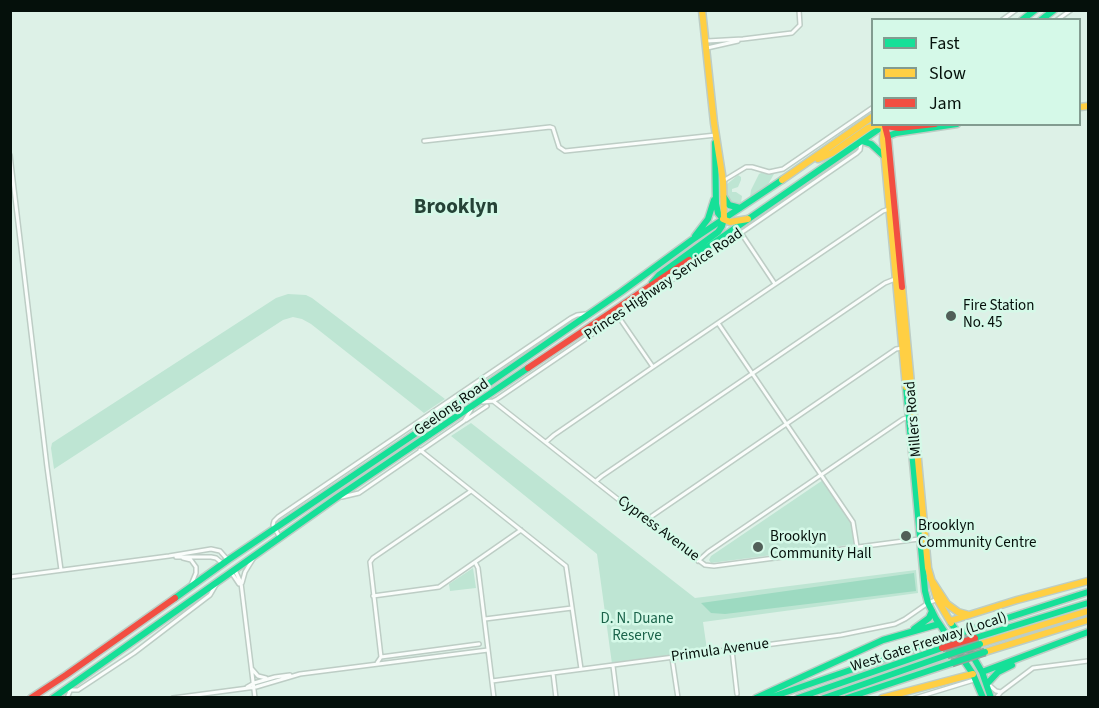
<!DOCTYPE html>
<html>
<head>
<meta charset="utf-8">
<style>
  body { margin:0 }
  #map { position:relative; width:1099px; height:708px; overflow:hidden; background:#ddf1e7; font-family:"Source Sans 3",sans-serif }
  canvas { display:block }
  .frame { position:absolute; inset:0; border:12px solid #05100b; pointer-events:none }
  .legend { position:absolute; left:871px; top:18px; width:210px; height:108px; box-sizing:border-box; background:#d5f9e8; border:2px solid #829c90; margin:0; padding:8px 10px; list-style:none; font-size:18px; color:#05100b }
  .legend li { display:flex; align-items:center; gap:12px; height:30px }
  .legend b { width:30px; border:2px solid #829c90 }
</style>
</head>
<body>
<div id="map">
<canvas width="1099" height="708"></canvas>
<div class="frame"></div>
<ul class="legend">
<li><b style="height:8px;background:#16e098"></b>Fast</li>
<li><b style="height:8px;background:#ffcf43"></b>Slow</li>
<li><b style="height:8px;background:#f24e42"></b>Jam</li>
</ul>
</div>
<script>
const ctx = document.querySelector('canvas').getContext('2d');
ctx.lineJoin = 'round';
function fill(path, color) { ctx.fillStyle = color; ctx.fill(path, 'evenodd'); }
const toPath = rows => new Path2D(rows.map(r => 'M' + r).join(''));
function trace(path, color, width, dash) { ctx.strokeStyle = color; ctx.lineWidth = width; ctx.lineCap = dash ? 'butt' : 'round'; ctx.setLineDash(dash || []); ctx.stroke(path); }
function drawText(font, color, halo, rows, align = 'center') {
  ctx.font = font + ' "Source Sans 3",sans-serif'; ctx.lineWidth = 5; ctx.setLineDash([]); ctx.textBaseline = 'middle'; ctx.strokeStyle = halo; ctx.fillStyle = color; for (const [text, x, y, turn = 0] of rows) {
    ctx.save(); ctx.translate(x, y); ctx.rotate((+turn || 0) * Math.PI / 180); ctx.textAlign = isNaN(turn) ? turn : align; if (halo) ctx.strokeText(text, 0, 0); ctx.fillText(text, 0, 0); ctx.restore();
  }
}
fill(toPath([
  [761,173,774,174,767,186,750,197,751,190,759,174],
  [738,175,741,177,741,180,738,187,732,189,732,192,736,192,742,196,741,203,735,205,729,202,727,199,726,185],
  [288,294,306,295,312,298,445,399,424,413,311,324,302,319,293,317,283,320,54,469,51,448,52,443,276,298],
  [471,423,695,598,916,570,918,593,703,622,707,650,612,664,597,554,451,436],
  [823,480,852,523,856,544,711,563,709,560,711,556],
  [473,568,476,588,450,591,449,584]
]), '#bee5d3');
fill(toPath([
  [914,573,916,591,725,614,711,613,701,603]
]), '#9ddac1');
const street = toPath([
  [1002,20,1016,10],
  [1057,20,1071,10],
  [707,41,743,39,792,33,800,25,799,10],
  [707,48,738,41],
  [424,141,550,127,553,128,559,147,565,151,716,135],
  [10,155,47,467,61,570],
  [723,181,746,167,752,167,769,172,783,169,872,108],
  [741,233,775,284],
  [618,316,653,367],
  [718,323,853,522,857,547],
  [493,401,647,522,705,565,714,566,919,539],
  [483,402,493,401,497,399,741,233,857,153,860,150,861,143],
  [466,420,487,406],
  [546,442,554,435,653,367,883,211,889,209],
  [420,450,566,566,581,669],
  [596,481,602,476,885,283,895,279],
  [342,497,359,493,464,421,471,410],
  [647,522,652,516,896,349,903,348],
  [279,536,273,525,274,521,278,517,571,318,577,315,585,314],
  [176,557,211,557,216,558,222,563],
  [183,558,191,560,196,567,196,573,191,585],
  [698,561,708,552,903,419,909,417],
  [475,562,478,568,494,698],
  [235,570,241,583,255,698],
  [231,572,239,584],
  [10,577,169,556,211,549,220,551,227,559],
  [242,583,245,572,253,559],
  [373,596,439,587,521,530],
  [485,619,572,608],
  [732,650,737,694],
  [381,657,479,644],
  [672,658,678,698],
  [377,663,381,657,370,562,373,558,471,491],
  [613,666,617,698],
  [252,669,258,676,266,678],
  [553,673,556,698],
  [492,681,841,635,895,624,905,619,928,603,938,599],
  [988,684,996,691,1001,692],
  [247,687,254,683,275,677,290,675],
  [66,690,78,690,134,653,210,595,217,583],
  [67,698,71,689],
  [173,698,256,687,300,674,488,650],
  [915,698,974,680],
  [996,698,1001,692,1033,668,1088,661]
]);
const fast = toPath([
  [1022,20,1035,10],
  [1041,20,1054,10],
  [888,136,896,133,957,124],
  [862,141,871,144,884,156],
  [715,143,716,204,718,213,723,219],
  [724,197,729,205,740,208],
  [695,236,708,219,714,200],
  [689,260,886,124],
  [652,283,659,275,718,232,722,226,724,219],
  [906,387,925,591,928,603,936,619,973,674,983,698],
  [175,598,228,560,443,415,621,292,692,240,782,180],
  [951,623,967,646,982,672,991,698],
  [914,629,929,618,932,611],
  [970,630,1088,592],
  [975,638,1088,603],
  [982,672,1088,632],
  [987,684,998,672,1012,665],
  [53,698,336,498,528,368],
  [756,698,883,640,939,624],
  [769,698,938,640],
  [798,698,942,648],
  [824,698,947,655],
  [847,698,952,663]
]);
const slow = toPath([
  [702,10,714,123,723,181,724,219],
  [1080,107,1088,106],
  [884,126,883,140,906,387],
  [818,159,832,153,868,128,876,125,885,126],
  [782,180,872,117],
  [723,219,730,222,748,219],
  [902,287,928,568,937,599,951,623],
  [930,578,947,604,958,612,969,615],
  [950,621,1017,600,1088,581],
  [980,644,1088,611],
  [985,652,1088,620],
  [882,698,973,674]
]);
const jam = toPath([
  [885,126,899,128,935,124],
  [885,126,888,138,902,287],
  [528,368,689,260],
  [31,698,66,675,175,598]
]);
trace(street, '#bdcdc5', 6);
trace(fast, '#bdcdc5', 9);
trace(slow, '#bdcdc5', 9);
trace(jam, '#bdcdc5', 9);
trace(street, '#fafdfb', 3);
trace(fast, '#16e098', 6);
trace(slow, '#ffcf43', 6);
trace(jam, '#f24e42', 6);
const fastBridge = toPath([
  [938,640,970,630],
  [947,655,980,644],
  [952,663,985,652]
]);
const jamBridge = toPath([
  [942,648,975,638]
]);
trace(fastBridge, '#90a59c', 9, []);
trace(jamBridge, '#90a59c', 9, []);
trace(fastBridge, '#16e098', 6);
trace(jamBridge, '#f24e42', 6);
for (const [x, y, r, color] of [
  [951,316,6,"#515f58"],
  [906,536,6,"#515f58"],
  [758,547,6,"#515f58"]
]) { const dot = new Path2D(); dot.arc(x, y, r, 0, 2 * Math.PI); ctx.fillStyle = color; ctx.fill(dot); trace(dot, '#d5f9e8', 2); }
drawText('15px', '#05100b', '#d5f9e8', [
  ["Princes Highway Service Road",664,285,-34],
  ["Geelong Road",452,408,-35],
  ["Millers Road",914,419,-95],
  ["Cypress Avenue",658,529,37],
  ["West Gate Freeway (Local)",929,643,-18],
  ["Primula Avenue",720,651,-8]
]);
drawText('15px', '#05100b', '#d5f9e8', [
  ["Fire Station",963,307],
  ["No. 45",963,324],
  ["Brooklyn",918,527],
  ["Community Centre",918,544],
  ["Brooklyn",770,538],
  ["Community Hall",770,555]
], 'left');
drawText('15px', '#1a634a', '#d5f9e8', [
  ["D. N. Duane",637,620],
  ["Reserve",637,637]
]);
drawText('bold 21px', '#254337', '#d5f9e8', [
  ["Brooklyn",456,208]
]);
</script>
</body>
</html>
